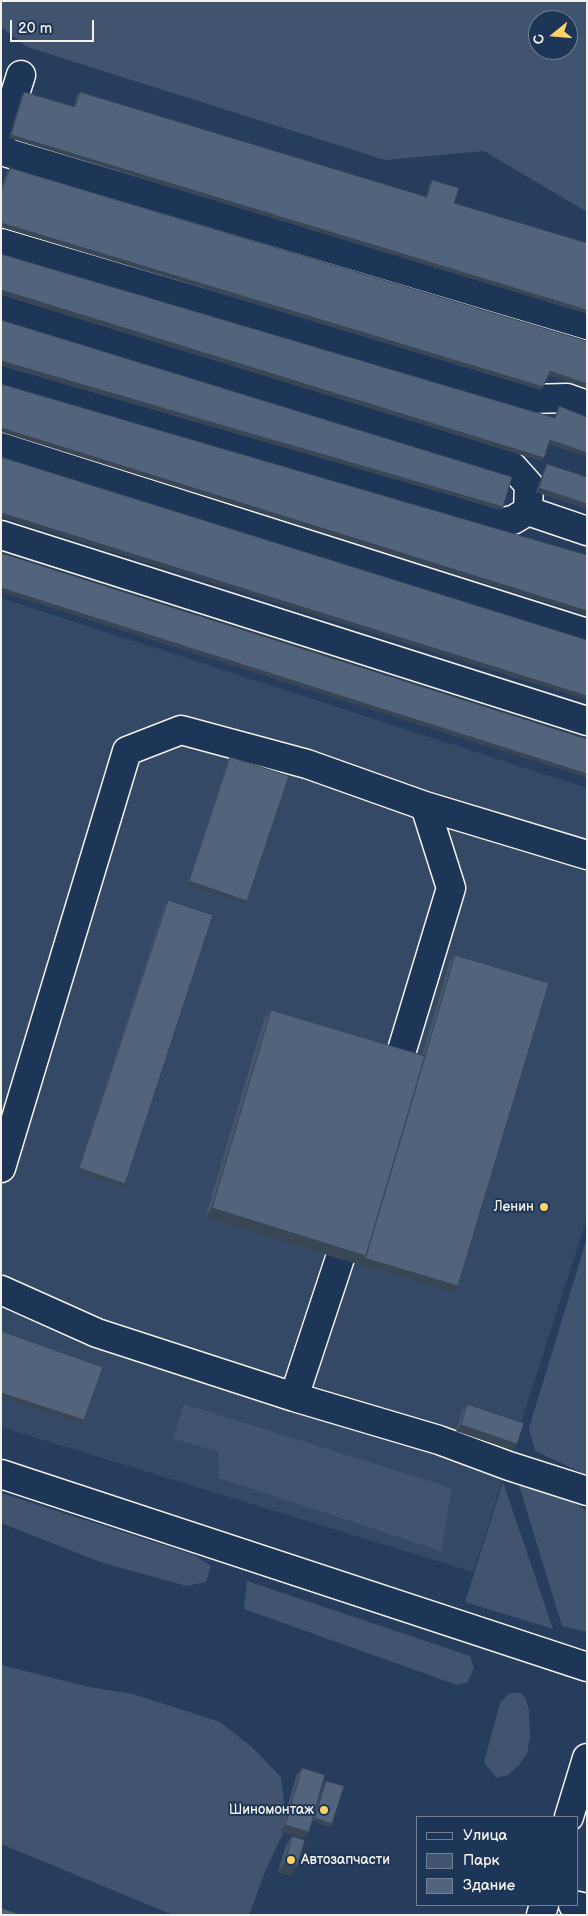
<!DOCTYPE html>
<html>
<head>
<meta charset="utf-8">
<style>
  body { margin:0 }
  #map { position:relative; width:588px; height:1916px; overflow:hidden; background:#263d5d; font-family:"Balsamiq Sans",sans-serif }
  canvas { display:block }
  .frame { position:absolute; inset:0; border:2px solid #f4f1e8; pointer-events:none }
  .legend { position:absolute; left:416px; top:1816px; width:162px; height:90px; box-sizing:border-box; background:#1d3557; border:1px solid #738091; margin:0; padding:6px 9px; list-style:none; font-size:15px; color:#f4f1e8 }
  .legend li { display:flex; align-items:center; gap:10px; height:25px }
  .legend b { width:25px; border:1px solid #738091 }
  .north { position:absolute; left:528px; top:10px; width:50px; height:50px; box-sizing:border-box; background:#1d3557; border:1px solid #738091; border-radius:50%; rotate:253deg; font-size:14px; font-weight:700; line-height:20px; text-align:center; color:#f4f1e8 }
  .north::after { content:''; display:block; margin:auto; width:18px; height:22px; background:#ffd166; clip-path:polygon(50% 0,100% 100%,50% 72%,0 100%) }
  .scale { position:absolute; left:10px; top:20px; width:84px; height:22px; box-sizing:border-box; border:2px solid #f4f1e8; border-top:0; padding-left:6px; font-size:15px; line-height:18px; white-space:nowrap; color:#f4f1e8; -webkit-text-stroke:4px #1d3557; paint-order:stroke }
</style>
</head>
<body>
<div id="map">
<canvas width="588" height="1916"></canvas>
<div class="frame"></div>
<ul class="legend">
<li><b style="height:6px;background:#1d3557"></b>Улица</li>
<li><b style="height:14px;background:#40546f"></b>Парк</li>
<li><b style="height:14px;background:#52647b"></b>Здание</li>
</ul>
<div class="north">С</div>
<div class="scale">20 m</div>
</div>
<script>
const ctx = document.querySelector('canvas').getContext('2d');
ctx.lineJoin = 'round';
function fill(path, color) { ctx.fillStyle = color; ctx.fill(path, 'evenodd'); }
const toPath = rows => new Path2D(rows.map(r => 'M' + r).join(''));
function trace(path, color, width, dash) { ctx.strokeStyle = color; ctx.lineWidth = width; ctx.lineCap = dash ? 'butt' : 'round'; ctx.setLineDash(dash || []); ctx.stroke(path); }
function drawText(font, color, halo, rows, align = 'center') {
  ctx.font = font + ' "Balsamiq Sans",sans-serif'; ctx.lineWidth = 4; ctx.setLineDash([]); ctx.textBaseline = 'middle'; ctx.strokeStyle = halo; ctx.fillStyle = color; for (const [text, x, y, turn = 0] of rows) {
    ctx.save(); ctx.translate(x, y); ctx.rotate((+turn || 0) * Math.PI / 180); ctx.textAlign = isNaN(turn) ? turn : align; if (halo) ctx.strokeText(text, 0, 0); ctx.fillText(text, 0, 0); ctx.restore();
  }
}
fill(toPath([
  [1,598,587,788,587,1218,473,1572,1,1427]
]), '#334966');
fill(toPath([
  [1,1,587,1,587,212,484,151,385,160,27,47,1,27],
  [538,20,568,20,568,50,538,50],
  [587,1238,587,1475,535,1451,529,1428],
  [184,1404,452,1488,441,1551,219,1478,218,1451,173,1439],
  [503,1482,553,1629,465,1602],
  [518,1482,576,1504,587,1511,587,1632,562,1626],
  [1,1493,194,1555,211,1566,206,1582,187,1586,103,1563,1,1523],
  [247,1581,470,1656,474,1668,467,1683,457,1685,244,1609],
  [1,1665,89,1687,133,1694,220,1722,253,1748,281,1777,287,1825,267,1867,249,1915,173,1915,1,1844],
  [509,1693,521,1693,525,1698,529,1710,530,1737,527,1754,519,1765,508,1775,496,1778,484,1762,500,1703]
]), '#40546f');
const minor = toPath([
  [1,138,21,75],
  [1,151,587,325],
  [1,243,530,399,567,398,587,405],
  [1,307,512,466,529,485,528,511],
  [1,374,496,523,513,520,528,511,587,531],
  [1,447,587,633],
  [1,535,587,721],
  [399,1060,451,888,425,806],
  [1,1168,127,751,181,730,307,764,425,806,587,855],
  [1,1290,97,1333,294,1397,439,1440,509,1466,587,1491],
  [294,1397,340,1258],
  [1,1474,587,1667],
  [569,1817,587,1758],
  [573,1905,587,1908],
  [541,1915,544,1905]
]);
trace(minor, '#f4f1e8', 31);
trace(minor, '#1d3557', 28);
fill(toPath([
  [24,92,74,107,77,95,80,92,426,197,430,183,432,180,454,203,9,138,22,95],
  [10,168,587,341,587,388,549,375,541,390,1,227,1,189,7,171],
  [547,464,587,477,587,509,536,492,545,467],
  [230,757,245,904,187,885,228,760],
  [168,900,122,1187,77,1172,165,904],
  [455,955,458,1286,454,1293,205,1218,264,1019,271,1010,422,1055,450,961],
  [467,1404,517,1444,512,1450,456,1431,462,1411],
  [302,1768,309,1832,304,1838,280,1831,297,1774],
  [326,1781,330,1827,312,1821,324,1784],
  [292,1836,297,1866,291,1876,278,1872,286,1845]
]), '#47566a');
fill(toPath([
  [11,135,587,310,587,314,9,138],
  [1,223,543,387,541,390,1,227],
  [1,290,544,458,541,461,1,295],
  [1,361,503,507,501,510,1,366],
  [550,371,587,384,587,388,548,375],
  [1,428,587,611,587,615,1,432],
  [550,440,587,453,587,457,548,444],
  [539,488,587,504,587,509,536,492],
  [1,513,587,696,587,700,1,517],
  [1,588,587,774,587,778,1,592],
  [189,881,247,901,245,904,187,885],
  [79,1168,125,1184,122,1187,77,1172],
  [212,1208,366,1256,458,1286,454,1293,205,1218],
  [1,1393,84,1420,82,1424,1,1397],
  [461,1425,517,1444,512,1450,456,1431],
  [315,1818,332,1824,330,1827,312,1821],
  [285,1825,309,1832,304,1838,280,1831],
  [285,1863,297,1866,291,1876,278,1872]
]), '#394656');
const building = toPath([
  [24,92,75,107,80,92,427,197,432,180,459,188,454,203,587,243,587,310,11,135,24,92],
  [10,168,587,341,587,384,550,371,543,387,1,223,1,192,10,168],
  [1,254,555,418,559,406,587,417,587,453,550,440,544,458,1,290,1,254],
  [1,320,512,477,503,507,1,361,1,320],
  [1,384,587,555,587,611,1,428,1,384],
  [1,457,587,640,587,696,1,513,1,457],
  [547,464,587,477,587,504,539,488,547,464],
  [1,553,587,739,587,774,1,588,1,553],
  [230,757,289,776,247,901,189,881,230,757],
  [168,900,213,915,125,1184,79,1168,168,900],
  [455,955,549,983,458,1286,364,1258,366,1256,455,955],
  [271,1010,425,1056,366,1256,212,1208,271,1010],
  [1,1331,103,1367,84,1420,1,1393,1,1331],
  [467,1404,524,1423,517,1444,461,1425,467,1404],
  [302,1768,325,1775,309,1832,285,1825,302,1768],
  [326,1781,344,1786,332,1824,315,1818,326,1781],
  [292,1836,305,1840,297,1866,285,1863,292,1836],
  [1,1908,22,1915,1,1915,1,1908]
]);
fill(building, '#52647b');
trace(building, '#394656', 1);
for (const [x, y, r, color] of [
  [544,1207,5,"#ffd166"],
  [324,1810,5,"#ffd166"],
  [291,1860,5,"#ffd166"]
]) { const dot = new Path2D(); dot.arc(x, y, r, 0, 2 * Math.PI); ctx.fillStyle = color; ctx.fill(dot); trace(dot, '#1d3557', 2); }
drawText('14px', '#f4f1e8', '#1d3557', [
  ["Ленин",534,1207],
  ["Шиномонтаж",314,1810],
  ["Автозапчасти",301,1860,"left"]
], 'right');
</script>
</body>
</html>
